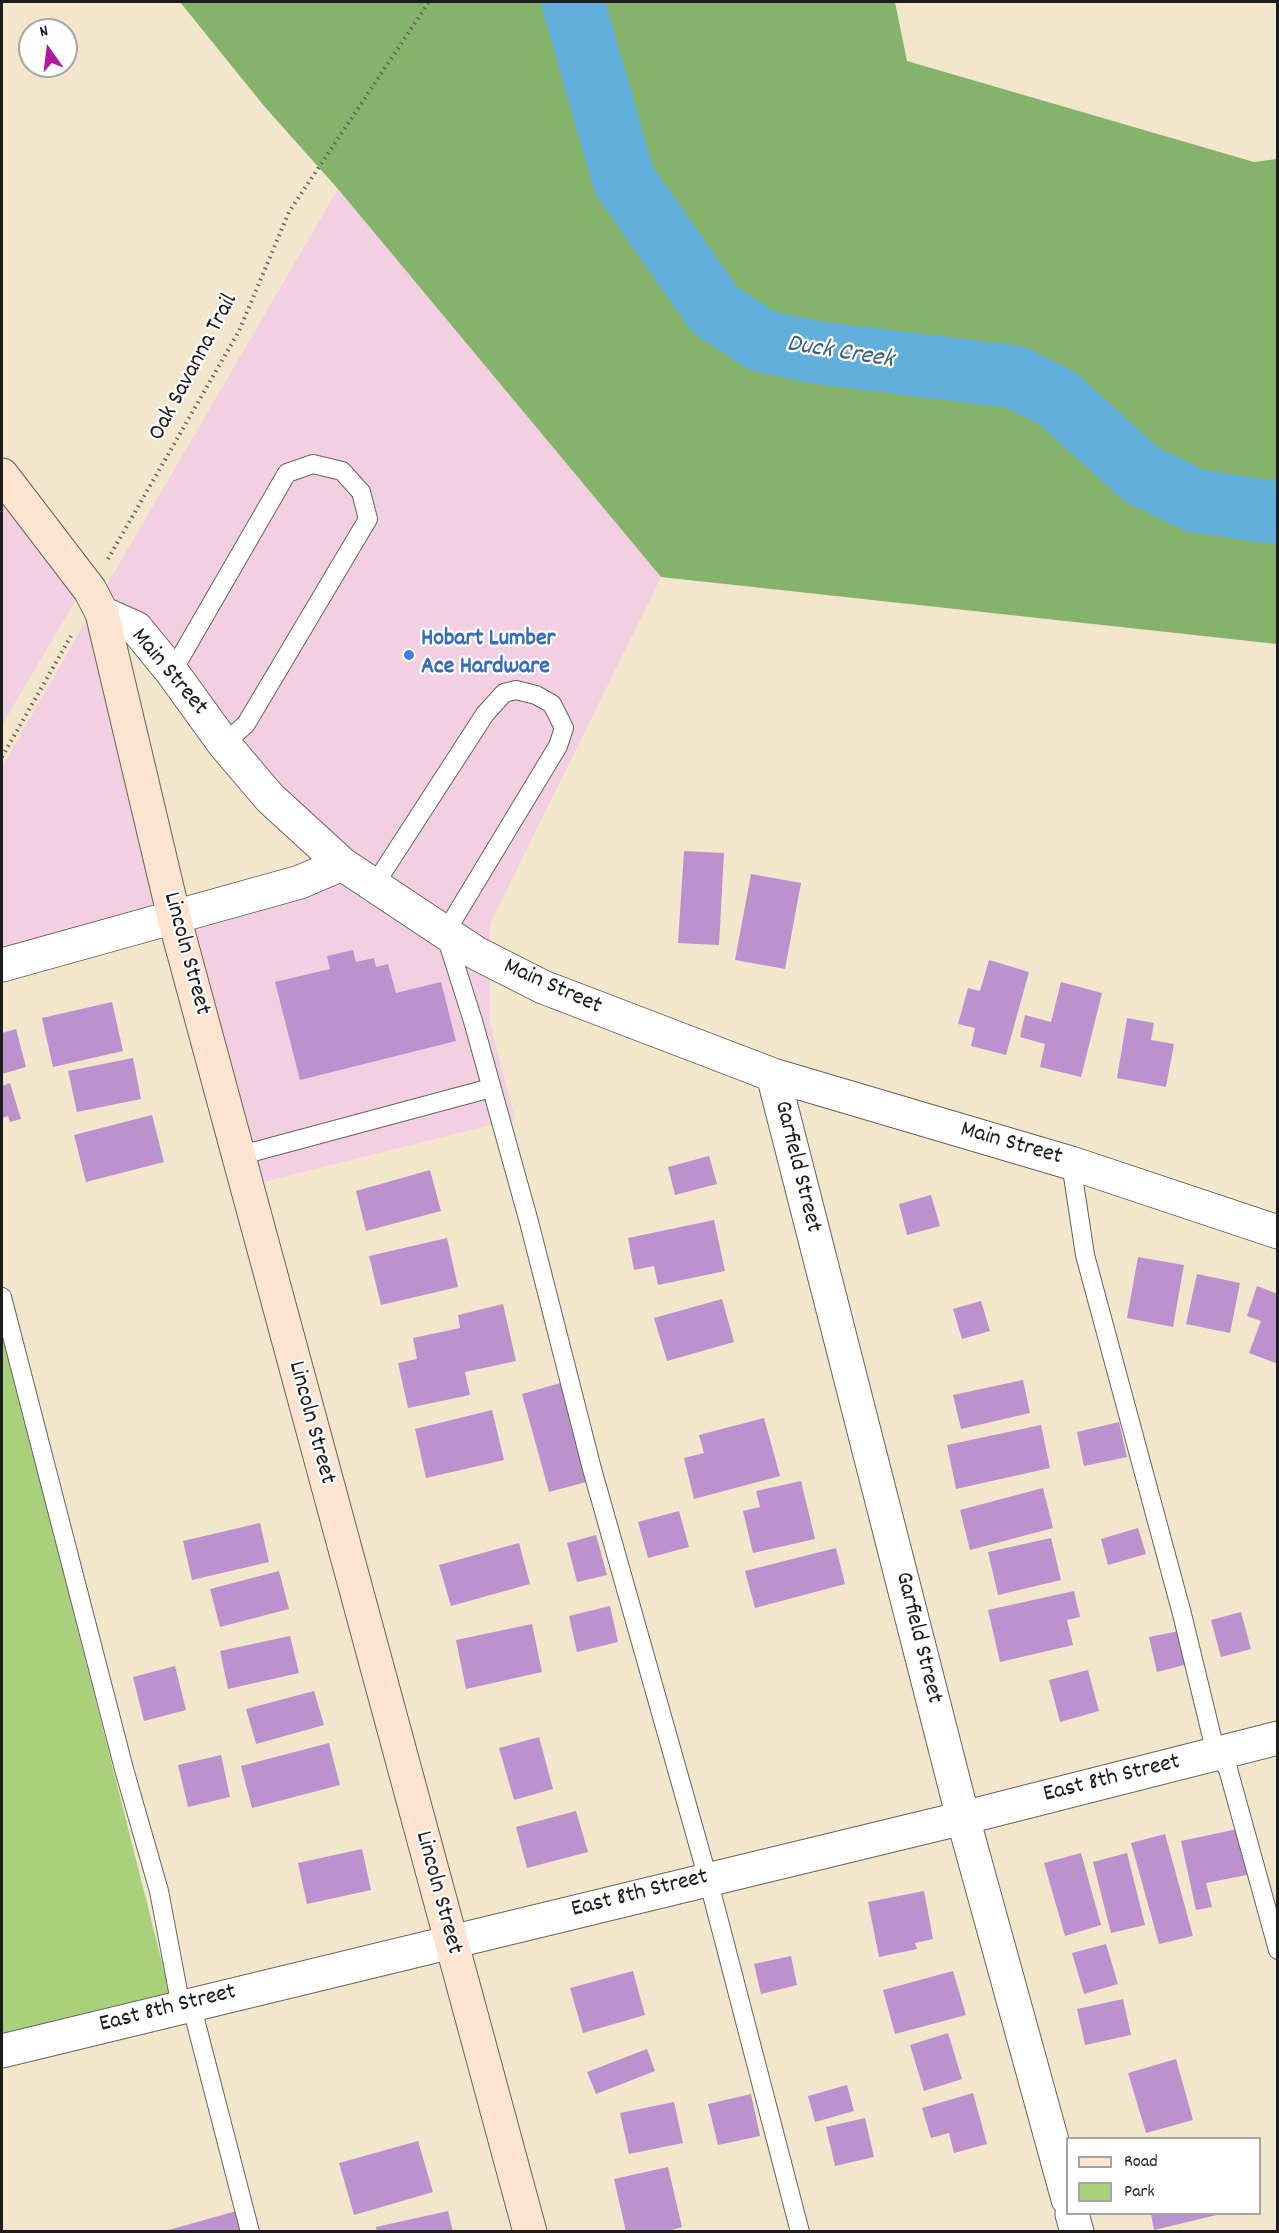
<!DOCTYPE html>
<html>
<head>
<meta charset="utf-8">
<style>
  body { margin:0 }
  #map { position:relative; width:1279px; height:2233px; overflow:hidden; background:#f2e6cc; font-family:Dekko,sans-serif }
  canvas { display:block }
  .frame { position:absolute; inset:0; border:3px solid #1c1c1c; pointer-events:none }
  .legend { position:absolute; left:1066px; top:2137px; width:195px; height:78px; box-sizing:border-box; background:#fff; border:2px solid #a4a4a4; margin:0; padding:8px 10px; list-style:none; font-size:18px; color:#1c1c1c }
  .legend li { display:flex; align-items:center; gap:12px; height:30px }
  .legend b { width:30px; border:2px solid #a4a4a4 }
  .north { position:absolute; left:18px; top:18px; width:60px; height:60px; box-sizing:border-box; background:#fff; border:2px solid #a4a4a4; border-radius:50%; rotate:346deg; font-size:16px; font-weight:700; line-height:24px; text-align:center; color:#1c1c1c }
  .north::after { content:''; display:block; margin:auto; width:21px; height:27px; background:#b5179e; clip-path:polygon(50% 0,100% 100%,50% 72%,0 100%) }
</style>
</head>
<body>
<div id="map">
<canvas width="1279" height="2233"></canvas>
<div class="frame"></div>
<ul class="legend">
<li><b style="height:8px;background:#fde4d1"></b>Road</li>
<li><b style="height:16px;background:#a9d17c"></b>Park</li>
</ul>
<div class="north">N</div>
</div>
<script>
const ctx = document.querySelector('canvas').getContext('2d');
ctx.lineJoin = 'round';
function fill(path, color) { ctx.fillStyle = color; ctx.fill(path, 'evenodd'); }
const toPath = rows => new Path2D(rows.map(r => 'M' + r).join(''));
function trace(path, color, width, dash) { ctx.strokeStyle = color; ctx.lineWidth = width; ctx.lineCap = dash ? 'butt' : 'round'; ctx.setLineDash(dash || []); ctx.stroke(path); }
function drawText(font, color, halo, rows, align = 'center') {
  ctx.font = font + ' Dekko,sans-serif'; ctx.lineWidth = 4.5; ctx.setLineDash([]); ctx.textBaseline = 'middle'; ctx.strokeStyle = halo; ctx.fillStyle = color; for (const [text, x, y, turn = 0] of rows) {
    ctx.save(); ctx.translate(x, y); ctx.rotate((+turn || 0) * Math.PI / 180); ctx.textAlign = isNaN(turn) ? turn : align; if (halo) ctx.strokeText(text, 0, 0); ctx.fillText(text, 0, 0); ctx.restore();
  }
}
fill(toPath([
  [338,189,661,577,490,924,490,947,349,857,104,590],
  [2,490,81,591,2,725],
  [94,607,169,912,2,958,2,767],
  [345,875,490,972,490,1024,515,1119,255,1184,185,923]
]), '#f2cfe1');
fill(toPath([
  [2,1330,171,1998,2,2039]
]), '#a9d17c');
fill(toPath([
  [180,2,895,2,907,61,1254,162,1277,159,1277,644,661,577,338,189,264,106]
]), '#86b36c');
trace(toPath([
  [573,2,624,180,715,310,762,341,820,353,1015,377,1057,398,1142,475,1196,501,1278,513]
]), '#63afdc', 63);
fill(toPath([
  [684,851,724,853,719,945,678,943],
  [751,874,801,883,785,969,735,960],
  [353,950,356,962,374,958,376,967,388,964,396,993,441,982,456,1041,300,1080,275,982,330,969,327,956],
  [989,960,1029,972,1006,1055,971,1046,975,1028,958,1024,968,988,980,991],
  [1061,982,1102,993,1081,1077,1040,1067,1045,1044,1020,1037,1025,1015,1051,1022],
  [112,1002,123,1051,53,1067,42,1018],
  [1127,1018,1154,1023,1151,1040,1174,1044,1166,1087,1117,1078],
  [16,1029,26,1067,2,1074,2,1033],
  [133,1058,141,1099,77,1112,68,1071],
  [10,1083,21,1119,10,1122,8,1116,2,1118,2,1086],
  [152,1115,164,1162,86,1182,74,1135],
  [709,1156,717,1184,675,1195,668,1167],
  [430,1170,441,1211,366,1231,356,1191],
  [931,1195,940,1226,907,1235,899,1204],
  [714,1220,725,1271,658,1285,654,1266,634,1270,628,1238],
  [447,1238,458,1287,381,1305,369,1256],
  [1138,1257,1184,1265,1173,1327,1127,1318],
  [1197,1274,1240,1283,1230,1333,1186,1324],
  [1257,1286,1278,1294,1278,1364,1249,1353,1261,1321,1247,1316],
  [722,1299,734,1342,667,1361,654,1318],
  [981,1301,990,1331,962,1339,953,1309],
  [503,1304,516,1361,465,1372,470,1395,408,1408,398,1363,417,1359,413,1338,460,1328,458,1315],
  [1023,1380,1030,1413,961,1429,953,1395],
  [564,1382,590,1481,549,1492,522,1394],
  [492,1410,504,1460,426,1478,415,1429],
  [764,1418,780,1476,694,1499,684,1458,704,1453,699,1435],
  [1119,1422,1127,1457,1084,1466,1077,1432],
  [1041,1425,1050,1468,956,1489,947,1445],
  [801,1481,815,1539,753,1553,743,1511,760,1507,756,1491],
  [1043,1488,1053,1528,970,1550,960,1510],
  [679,1511,689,1547,648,1558,638,1522],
  [260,1523,269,1562,192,1580,183,1541],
  [1138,1528,1146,1554,1108,1565,1101,1539],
  [596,1535,607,1575,577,1582,567,1543],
  [1051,1538,1061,1580,998,1595,988,1552],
  [519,1543,530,1584,451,1606,439,1565],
  [836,1548,845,1584,755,1608,745,1571],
  [279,1571,289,1609,220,1627,210,1589],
  [1074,1591,1080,1617,1067,1620,1073,1645,1000,1662,988,1610],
  [610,1606,618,1642,577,1652,569,1616],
  [1241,1612,1251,1649,1221,1657,1211,1620],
  [532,1624,542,1672,466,1689,456,1640],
  [1184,1630,1192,1663,1157,1672,1149,1637],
  [290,1636,299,1673,228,1689,220,1651],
  [175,1666,186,1710,144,1721,133,1677],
  [1088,1670,1099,1711,1060,1722,1049,1680],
  [314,1691,324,1725,256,1744,246,1709],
  [539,1737,553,1789,514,1800,499,1748],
  [329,1743,340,1785,252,1808,241,1766],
  [221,1755,230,1797,188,1807,178,1765],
  [576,1811,588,1852,527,1868,516,1827],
  [1247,1827,1257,1873,1206,1883,1212,1907,1196,1910,1181,1841],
  [1165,1834,1193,1936,1159,1944,1131,1843],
  [362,1849,371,1890,307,1904,298,1863],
  [1081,1853,1101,1925,1065,1936,1044,1863],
  [1127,1853,1145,1925,1111,1933,1093,1862],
  [924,1891,933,1939,915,1943,917,1949,879,1957,868,1902],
  [1106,1944,1118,1984,1084,1994,1072,1953],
  [791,1956,797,1985,761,1994,754,1964],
  [633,1971,645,2015,583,2033,570,1988],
  [953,1971,966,2015,895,2034,883,1990],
  [1123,1999,1131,2035,1085,2045,1077,2009],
  [948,2033,962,2079,924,2091,910,2045],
  [647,2049,655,2071,596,2094,587,2072],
  [1176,2059,1193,2120,1146,2133,1128,2073],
  [847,2085,854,2111,815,2122,808,2096],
  [973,2093,987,2144,954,2153,949,2133,931,2138,922,2108],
  [751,2094,760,2136,718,2145,708,2104],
  [674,2102,683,2143,629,2154,620,2113],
  [865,2118,874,2157,835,2166,826,2127],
  [418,2141,433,2192,354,2215,339,2163],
  [668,2167,682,2227,665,2232,626,2232,614,2179],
  [240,2210,247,2232,165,2232,165,2231],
  [448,2211,453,2232,377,2232,376,2227],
  [1151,2214,1221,2214,1154,2230]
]), '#bc92ce');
const service = toPath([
  [172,672,287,473,313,464,342,471,361,492,368,519,246,724,224,744],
  [375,884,485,714,504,693,516,690,536,695,552,704,564,728,558,746,445,933,473,1021,529,1222,592,1469,708,1879,800,2232],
  [238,1156,491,1088],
  [1071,1163,1085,1255,1182,1614,1216,1754,1228,1769,1278,1950],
  [2,1297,124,1769,159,1891,181,2007],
  [191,2004,250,2232]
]);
const minor = toPath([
  [102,613,136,628,172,672,224,744,270,798,342,864,476,953,543,987,773,1075,1071,1163,1278,1232],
  [2,965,300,882,342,864],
  [773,1075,963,1818,1068,2199],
  [2,2051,963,1818,1278,1738],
  [1072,2214,1077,2232]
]);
const secondary = toPath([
  [2,475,90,590,102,613,174,917,530,2232]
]);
trace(service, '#67635a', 20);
trace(minor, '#67635a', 35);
trace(secondary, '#67635a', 35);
trace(toPath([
  [108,559,239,331,289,212,429,2],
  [2,757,71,636]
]), '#67635a', 4, [1.5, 4.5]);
trace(service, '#fff', 18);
trace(minor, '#fff', 33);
trace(secondary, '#fde4d1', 33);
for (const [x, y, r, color] of [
  [409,655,6,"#3f7fe0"]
]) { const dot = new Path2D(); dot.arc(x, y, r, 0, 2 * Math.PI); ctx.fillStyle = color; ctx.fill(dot); trace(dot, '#fff', 2); }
drawText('24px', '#1c1c1c', '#fff', [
  ["Oak Savanna Trail",195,368,-62],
  ["Main Street",168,673,50],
  ["Lincoln Street",185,954,75],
  ["Main Street",552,988,24],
  ["Main Street",1011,1145,16],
  ["Garfield Street",796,1167,76],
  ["Lincoln Street",310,1423,75],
  ["Garfield Street",917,1638,76],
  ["East 8th Street",1112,1780,-14],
  ["Lincoln Street",437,1893,75],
  ["East 8th Street",640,1895,-14],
  ["East 8th Street",168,2010,-14]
]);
drawText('bold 24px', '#366cbe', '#fff', [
  ["Hobart Lumber",421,641],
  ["Ace Hardware",421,669]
], 'left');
drawText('italic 26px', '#3c5e72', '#fff', [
  ["Duck Creek",840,354,9]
]);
</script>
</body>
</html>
